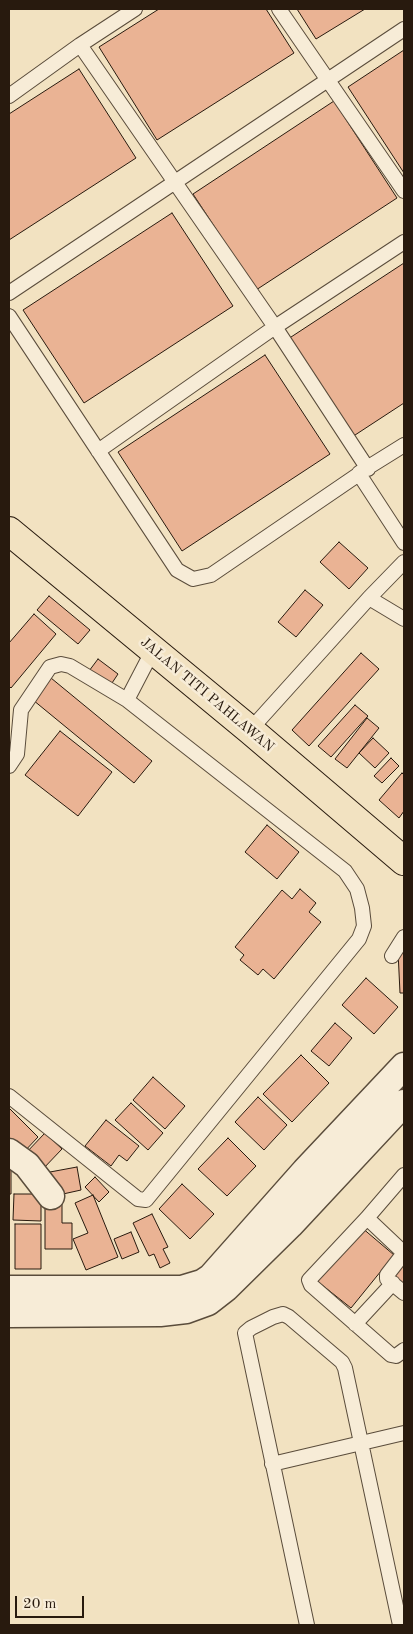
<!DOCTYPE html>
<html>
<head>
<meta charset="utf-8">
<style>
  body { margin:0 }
  #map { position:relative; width:413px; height:1634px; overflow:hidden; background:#f2e2c1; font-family:"Old Standard TT",serif }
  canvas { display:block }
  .frame { position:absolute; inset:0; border:10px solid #281a0e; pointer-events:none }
  .scale { position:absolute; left:15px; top:1596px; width:69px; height:22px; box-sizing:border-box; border:2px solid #281a0e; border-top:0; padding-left:6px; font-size:15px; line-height:18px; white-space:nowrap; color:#281a0e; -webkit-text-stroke:4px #f7ecd7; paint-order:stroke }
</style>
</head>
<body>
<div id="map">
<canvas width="413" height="1634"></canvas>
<div class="frame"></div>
<div class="scale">20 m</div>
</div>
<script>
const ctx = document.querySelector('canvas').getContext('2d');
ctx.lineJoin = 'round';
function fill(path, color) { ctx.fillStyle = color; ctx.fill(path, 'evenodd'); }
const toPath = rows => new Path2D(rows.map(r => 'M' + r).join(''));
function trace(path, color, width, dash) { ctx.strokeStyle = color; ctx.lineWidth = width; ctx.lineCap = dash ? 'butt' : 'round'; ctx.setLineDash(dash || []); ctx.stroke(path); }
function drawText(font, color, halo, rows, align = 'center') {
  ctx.font = font + ' "Old Standard TT",serif'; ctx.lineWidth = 5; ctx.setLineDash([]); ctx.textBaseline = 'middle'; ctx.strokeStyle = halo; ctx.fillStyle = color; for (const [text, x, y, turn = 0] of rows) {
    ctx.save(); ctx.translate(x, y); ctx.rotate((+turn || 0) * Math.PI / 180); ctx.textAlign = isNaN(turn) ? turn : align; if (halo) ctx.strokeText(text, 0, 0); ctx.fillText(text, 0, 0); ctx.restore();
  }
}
const building = toPath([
  [159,9,266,9,294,53,157,140,99,47,159,9],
  [297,9,365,9,316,39,297,9],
  [404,50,404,173,348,87,404,50],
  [79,69,136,158,9,240,9,114,79,69],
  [334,101,397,198,256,290,193,194,334,101],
  [172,213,233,306,84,403,23,310,172,213],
  [404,263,404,403,352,437,288,339,404,263],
  [265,355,330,454,182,551,118,452,265,355],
  [339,542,368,568,349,589,320,562,339,542],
  [305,590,323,605,296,637,278,622,305,590],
  [49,596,90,630,78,644,37,610,49,596],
  [34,614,56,634,11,688,9,686,9,643,34,614],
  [361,653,379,669,309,746,292,730,361,653],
  [98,659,118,674,110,686,89,671,98,659],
  [51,678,152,761,134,783,33,700,51,678],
  [355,705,368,716,331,757,318,746,355,705],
  [367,718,379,728,347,768,335,759,367,718],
  [60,731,112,772,78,816,25,775,60,731],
  [373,738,389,753,375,768,359,753,373,738],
  [391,758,399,766,382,783,374,776,391,758],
  [402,773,404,775,404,811,399,818,379,800,402,773],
  [267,825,299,852,277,879,245,852,267,825],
  [300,889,316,903,309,912,321,922,274,979,263,969,258,975,240,960,244,955,235,947,282,890,292,899,300,889],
  [398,951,404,951,404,993,400,993,398,951],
  [366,978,398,1007,374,1034,342,1005,366,978],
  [335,1023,352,1038,329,1066,311,1051,335,1023],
  [301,1055,329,1083,292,1122,263,1094,301,1055],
  [153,1077,185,1106,165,1129,133,1100,153,1077],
  [258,1097,287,1125,264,1150,235,1122,258,1097],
  [131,1103,163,1133,148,1150,115,1120,131,1103],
  [9,1108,38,1137,22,1154,9,1141,9,1108],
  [106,1120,139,1146,127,1161,119,1155,111,1166,85,1146,106,1120],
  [45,1133,62,1149,41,1171,24,1155,45,1133],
  [228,1138,256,1166,227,1196,198,1169,228,1138],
  [9,1155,11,1155,11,1194,9,1194,9,1155],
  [77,1167,81,1190,54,1196,50,1172,77,1167],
  [95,1177,109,1192,99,1202,85,1187,95,1177],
  [182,1184,214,1214,190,1239,159,1209,182,1184],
  [14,1194,41,1194,41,1221,13,1220,14,1194],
  [93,1195,118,1257,86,1270,73,1239,88,1233,75,1203,93,1195],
  [45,1197,62,1197,62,1223,72,1223,72,1249,45,1249,45,1197],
  [152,1214,168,1247,163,1249,170,1263,160,1268,154,1254,149,1256,133,1223,152,1214],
  [15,1224,41,1224,41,1269,15,1269,15,1224],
  [361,1227,394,1255,351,1308,317,1281,361,1227],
  [131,1232,139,1252,122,1259,114,1239,131,1232],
  [404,1261,404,1285,393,1275,404,1261]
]);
fill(building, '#eab394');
trace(building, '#281a0e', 1);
const lane = toPath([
  [279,9,404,191],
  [80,45,275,327,368,469],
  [9,96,80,45,135,9],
  [9,293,404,29],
  [9,316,177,570,193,579,211,575,359,474,404,543],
  [98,451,275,327,404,242],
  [359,473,404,445],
  [369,598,404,619],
  [127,700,153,650],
  [250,730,369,598,404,562],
  [9,766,17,754,21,710,50,667,61,664,70,666,127,700,345,871,357,889,362,908,364,926,359,939,146,1200,138,1199,9,1096],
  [392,956,404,937],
  [404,1175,367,1218,309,1280,311,1285,391,1355,396,1356,404,1350],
  [367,1218,404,1253,387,1275,387,1279,404,1293],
  [355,1324,393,1283],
  [272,1464,404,1433],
  [307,1625,245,1333,251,1328,273,1317,283,1314,289,1317,342,1362,345,1368,400,1625]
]);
const street = toPath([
  [9,1152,27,1165,51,1196],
  [9,1289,182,1289,202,1283,211,1277,305,1171,404,1066],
  [9,1314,160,1313,186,1310,208,1302,226,1288,290,1225,404,1103]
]);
const primary = toPath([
  [9,531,250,730,404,861]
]);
trace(lane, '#5a4c3b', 16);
trace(street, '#5a4c3b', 29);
trace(primary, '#281a0e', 30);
trace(lane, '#f7ecd7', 14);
trace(street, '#f7ecd7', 26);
trace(primary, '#f2e2c1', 28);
drawText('14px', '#281a0e', '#f7ecd7', [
  ["JALAN TITI PAHLAWAN",207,695,40]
]);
</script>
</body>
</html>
